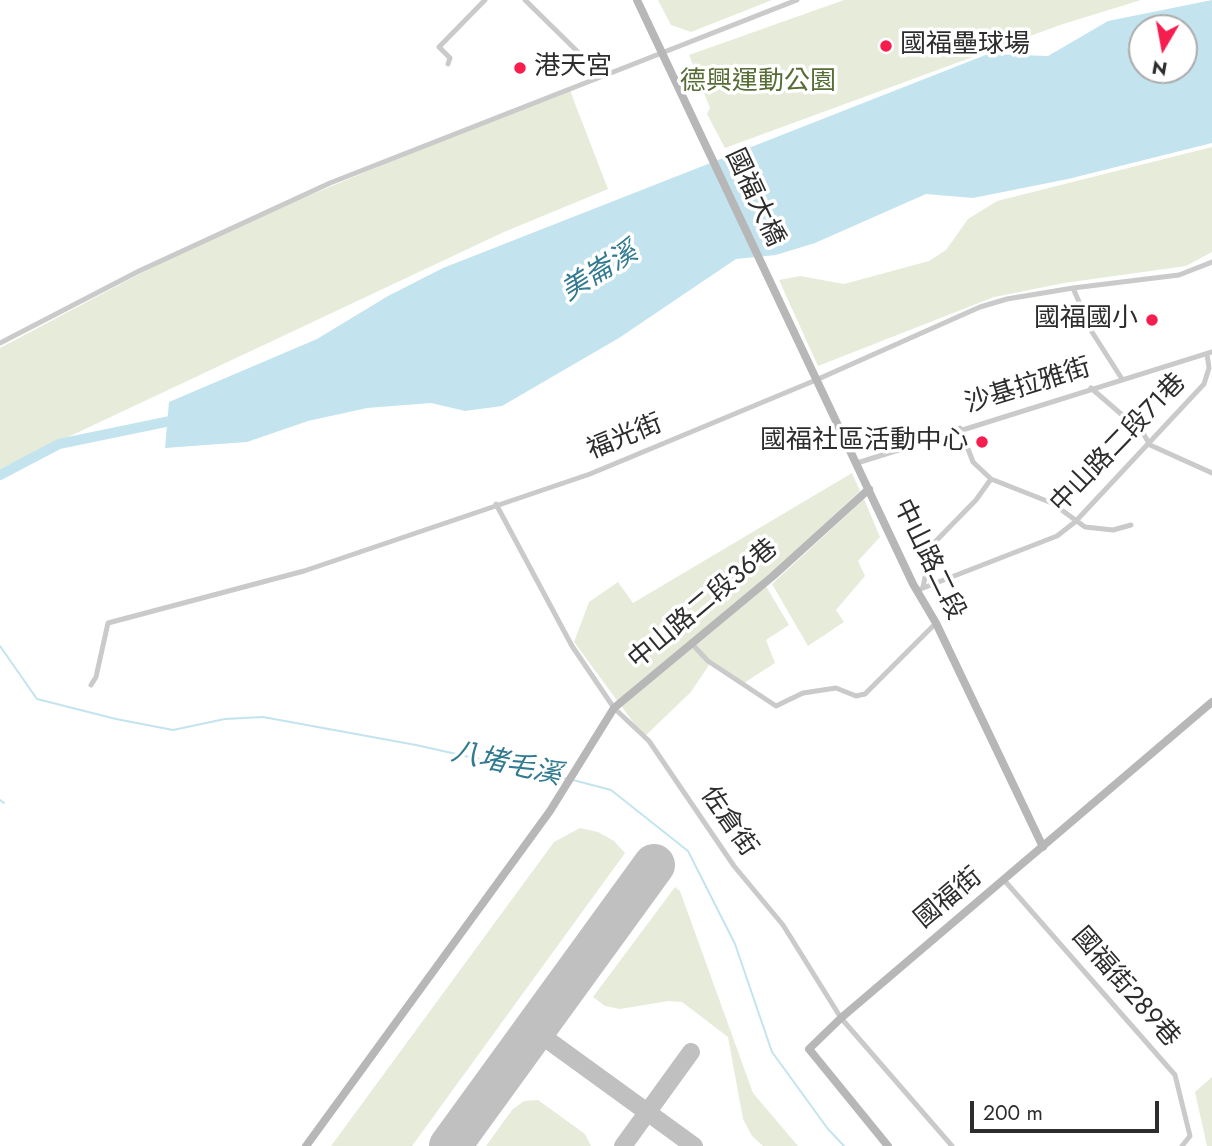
<!DOCTYPE html>
<html>
<head>
<meta charset="utf-8">
<style>
  body { margin:0 }
  #map { position:relative; width:1212px; height:1146px; overflow:hidden; background:#fff; font-family:Jost,sans-serif }
  canvas { display:block }
  .north { position:absolute; left:1128px; top:14px; width:70px; height:70px; box-sizing:border-box; background:#fff; border:2px solid #ababab; border-radius:50%; rotate:190deg; font-size:19px; font-weight:700; line-height:28px; text-align:center; color:#2d2d2d }
  .north::after { content:''; display:block; margin:auto; width:24px; height:32px; background:#f61d4f; clip-path:polygon(50% 0,100% 100%,50% 72%,0 100%) }
  .scale { position:absolute; left:970px; top:1101px; width:189px; height:32px; box-sizing:border-box; border:4px solid #2d2d2d; border-top:0; padding-left:9px; font-size:21px; line-height:24px; white-space:nowrap; color:#2d2d2d; -webkit-text-stroke:5px #fff; paint-order:stroke }
</style>
</head>
<body>
<div id="map">
<canvas width="1212" height="1146"></canvas>
<div class="north">N</div>
<div class="scale">200 m</div>
</div>
<script>
const ctx = document.querySelector('canvas').getContext('2d');
ctx.lineJoin = 'round';
function fill(path, color) { ctx.fillStyle = color; ctx.fill(path, 'evenodd'); }
const toPath = rows => new Path2D(rows.map(r => 'M' + r).join(''));
function trace(path, color, width, dash) { ctx.strokeStyle = color; ctx.lineWidth = width; ctx.lineCap = dash ? 'butt' : 'round'; ctx.setLineDash(dash || []); ctx.stroke(path); }
function drawText(font, color, halo, rows, align = 'center') {
  ctx.font = font + ' Jost,"Noto Sans TC",sans-serif'; ctx.lineWidth = 7; ctx.setLineDash([]); ctx.textBaseline = 'middle'; ctx.strokeStyle = halo; ctx.fillStyle = color; for (const [text, x, y, turn = 0] of rows) {
    ctx.save(); ctx.translate(x, y); ctx.rotate((+turn || 0) * Math.PI / 180); ctx.textAlign = isNaN(turn) ? turn : align; if (halo) ctx.strokeText(text, 0, 0); ctx.fillText(text, 0, 0); ctx.restore();
  }
}
fill(toPath([
  [658,0,772,0,691,32,671,25],
  [844,0,1141,0,1060,25,725,148,707,114,710,108,689,55],
  [569,88,608,189,504,232,0,469,0,348,213,235],
  [1212,147,1212,252,1186,266,1064,283,994,297,818,366,779,280,800,276,844,284,929,261,946,250,968,219,997,201],
  [852,473,860,491,763,581,789,625,766,640,775,663,744,683,711,662,691,692,644,737,574,642,589,602,618,582,633,603],
  [864,499,880,537,858,561,865,576,836,610,844,622,808,646,772,584],
  [580,828,598,832,614,841,625,853,412,1146,331,1146,554,842],
  [675,887,680,891,753,1093,798,1146,763,1146,752,1136,743,1119,728,1037,682,1002,668,1001,620,1009,605,1006,593,997],
  [1212,1077,1212,1146,1207,1146,1195,1092],
  [538,1100,585,1134,591,1146,486,1146,512,1110,524,1101]
]), '#e6ecd9');
fill(toPath([
  [1212,0,1212,143,1068,179,973,198,926,194,815,243,776,255,736,259,619,338,502,406,465,411,431,403,367,408,308,421,247,442,165,448,169,402,317,339,388,296,443,268,988,54,1048,56,1108,21],
  [1142,28,1184,28,1184,70,1142,70]
]), '#c3e4ee');
trace(toPath([
  [0,646,37,699,116,719,173,730,225,719,263,717,416,745,568,779],
  [573,780,611,790,688,851,735,944,772,1052,828,1129,844,1146],
  [0,800,4,803]
]), '#c3e4ee', 2);
trace(toPath([
  [0,475,59,444,180,419]
]), '#c3e4ee', 10);
trace(toPath([
  [534,1030,694,1146],
  [623,1146,691,1052]
]), '#c0c0c0', 18);
trace(toPath([
  [450,1146,654,865]
]), '#c0c0c0', 42);
trace(toPath([
  [525,0,580,54],
  [448,64,450,58,439,47,485,0],
  [1073,288,1092,332,1122,379],
  [0,343,139,271,330,183,797,0],
  [1091,388,1143,433,1150,445,1212,473],
  [960,428,973,462,991,479,1052,503,1085,527,1113,530,1131,525],
  [857,463,1212,352],
  [496,504,572,646,614,708,649,741,734,866,783,925,841,1018,952,1146],
  [923,587,932,545,976,500,991,479],
  [918,590,1057,536,1075,522,1204,384,1209,368,1207,354],
  [692,644,708,661,776,706,803,693,836,688,856,696,865,694,936,623],
  [91,685,96,677,108,623,304,571,590,474,816,380,980,307,1007,299,1073,288,1179,275,1212,262],
  [1004,880,1175,1075,1190,1136,1182,1146]
]), '#cacaca', 5);
trace(toPath([
  [637,0,913,584,936,623,1043,847],
  [306,1146,550,811,614,708,773,576,869,489],
  [888,1146,809,1049,841,1018,1212,702]
]), '#b7b7b7', 8);
for (const [x, y, r, color] of [
  [886,46,7,"#f61d4f"],
  [520,68,7,"#f61d4f"],
  [1152,320,7,"#f61d4f"],
  [982,442,7,"#f61d4f"]
]) { const dot = new Path2D(); dot.arc(x, y, r, 0, 2 * Math.PI); ctx.fillStyle = color; ctx.fill(dot); trace(dot, '#fff', 2.5); }
drawText('26px', '#2d2d2d', '#fff', [
  ["國福壘球場",900,46],
  ["港天宮",534,68],
  ["國福國小",1138,320,"right"],
  ["國福社區活動中心",968,442,"right"]
], 'left');
drawText('26px', '#586d36', '#fff', [
  ["德興運動公園",758,83]
]);
drawText('26px', '#2d2d2d', '#fff', [
  ["國福大橋",754,198,65],
  ["沙基拉雅街",1028,387,-17],
  ["福光街",625,438,-22],
  ["中山路二段71巷",1119,444,-46],
  ["中山路二段",928,560,64],
  ["中山路二段36巷",704,605,-40],
  ["佐倉街",728,822,55],
  ["國福街",949,899,-40],
  ["國福街289巷",1125,988,49]
]);
drawText('italic 28px', '#327a90', '#fff', [
  ["美崙溪",600,273,-32],
  ["八堵毛溪",506,765,13]
]);
</script>
</body>
</html>
